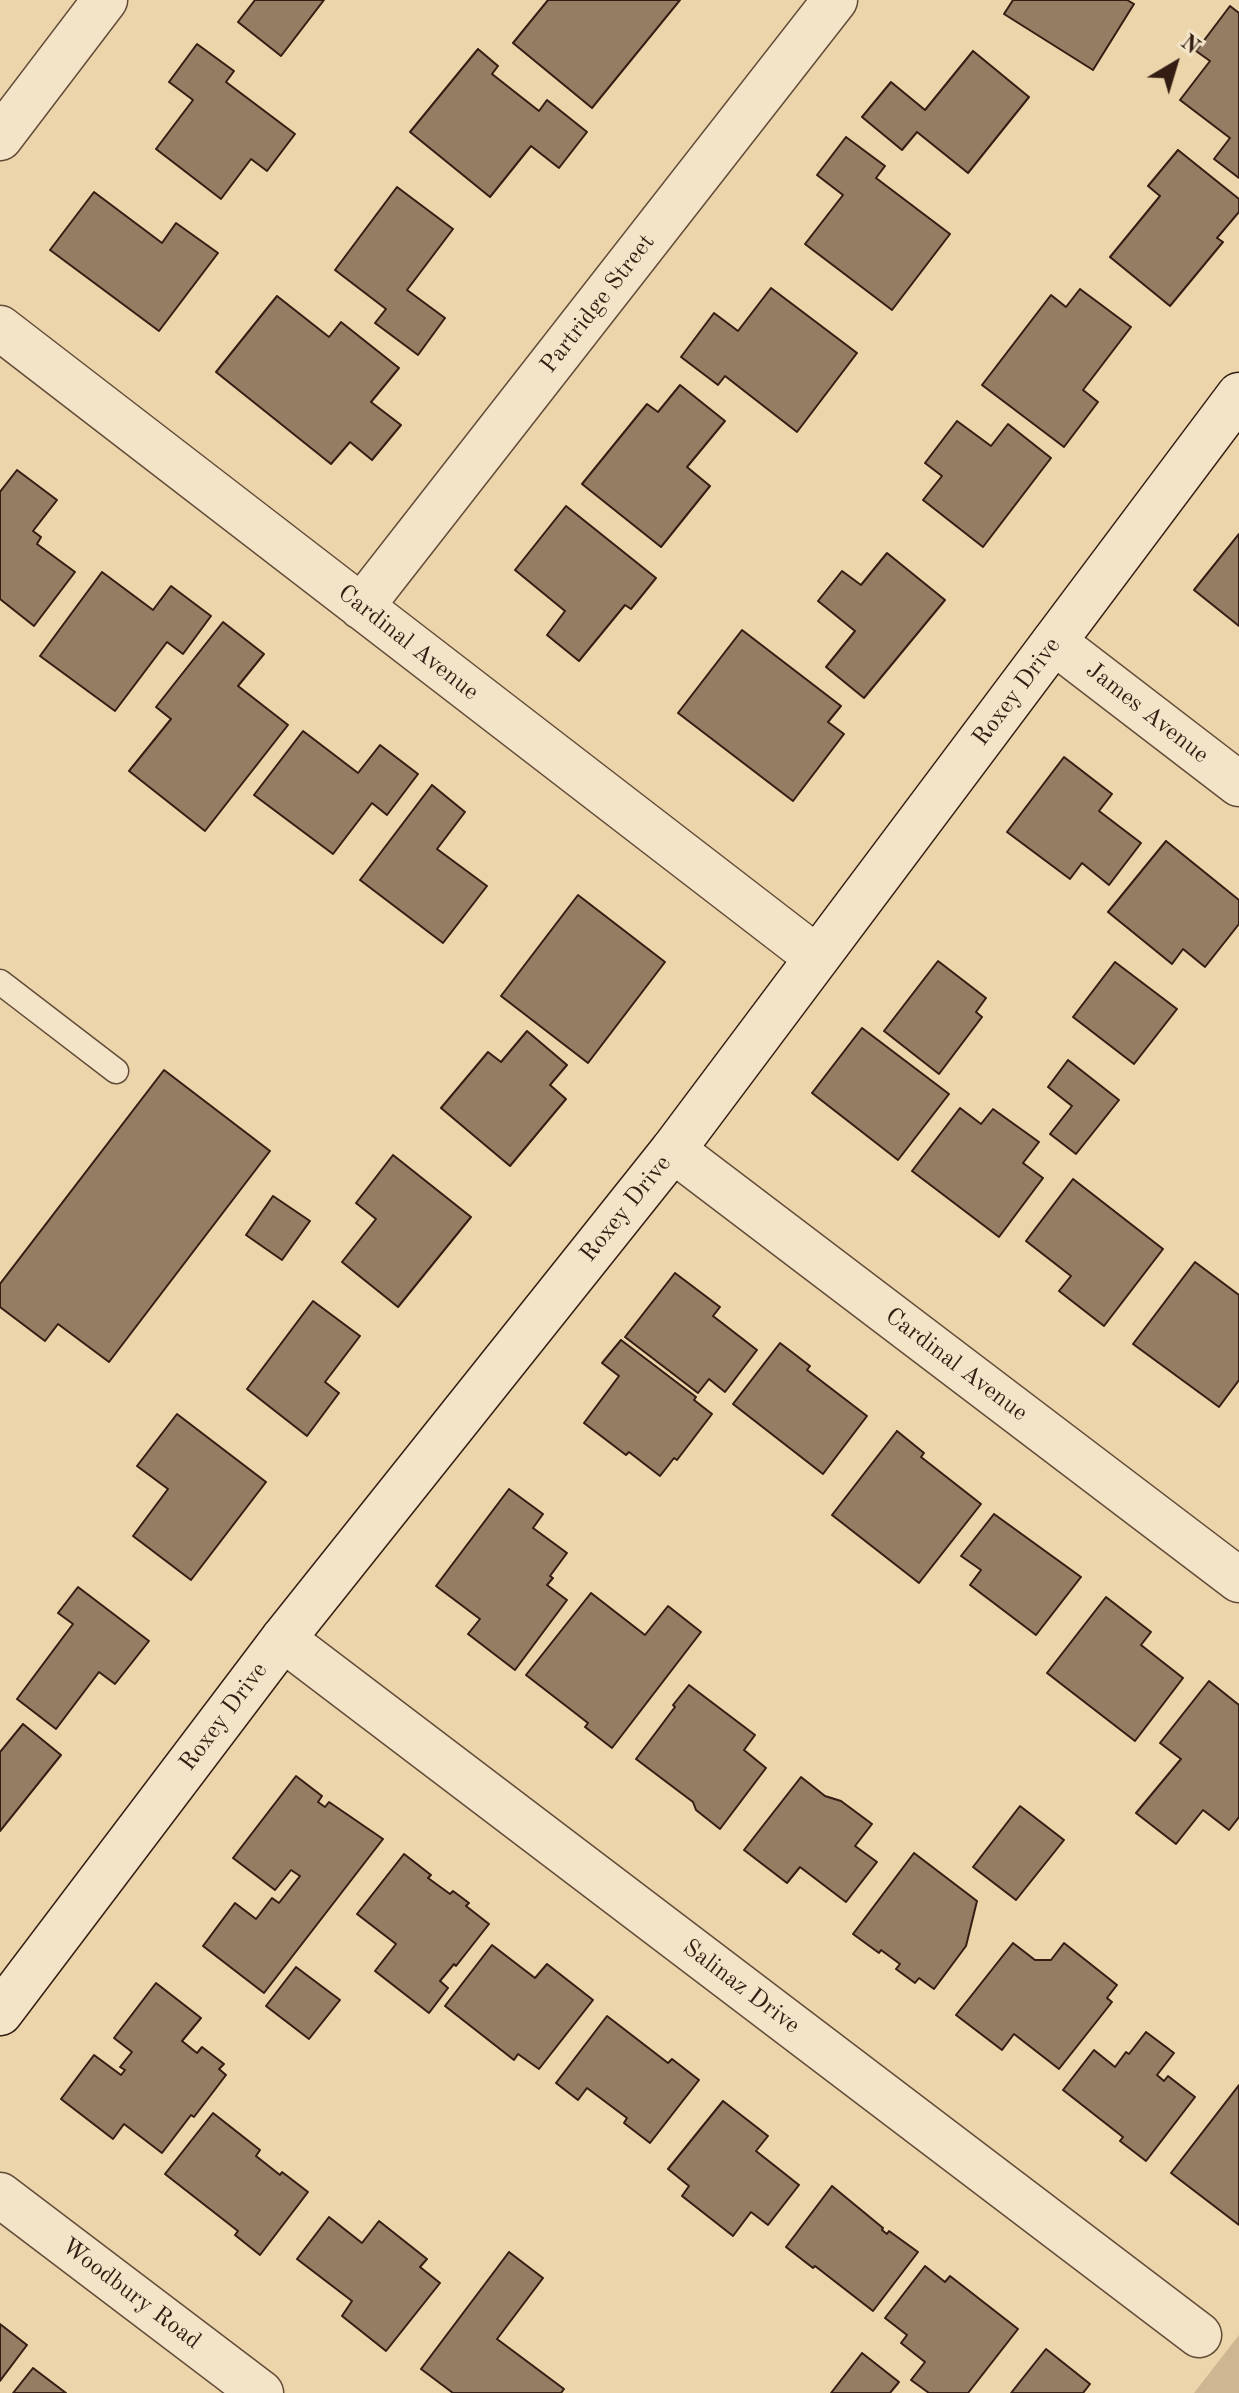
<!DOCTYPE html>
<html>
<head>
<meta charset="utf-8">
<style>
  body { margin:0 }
  #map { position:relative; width:1239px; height:2393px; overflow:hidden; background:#ecd5ab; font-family:"Old Standard TT",serif }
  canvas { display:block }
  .north { position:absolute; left:1135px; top:24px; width:80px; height:80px; -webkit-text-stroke:6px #f3e4c8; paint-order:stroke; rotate:38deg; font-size:22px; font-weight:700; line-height:32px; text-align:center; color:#341d12 }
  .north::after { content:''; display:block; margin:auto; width:28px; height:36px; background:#341d12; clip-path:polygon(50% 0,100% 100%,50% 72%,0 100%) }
</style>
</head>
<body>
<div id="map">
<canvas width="1239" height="2393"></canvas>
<div class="north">N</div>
</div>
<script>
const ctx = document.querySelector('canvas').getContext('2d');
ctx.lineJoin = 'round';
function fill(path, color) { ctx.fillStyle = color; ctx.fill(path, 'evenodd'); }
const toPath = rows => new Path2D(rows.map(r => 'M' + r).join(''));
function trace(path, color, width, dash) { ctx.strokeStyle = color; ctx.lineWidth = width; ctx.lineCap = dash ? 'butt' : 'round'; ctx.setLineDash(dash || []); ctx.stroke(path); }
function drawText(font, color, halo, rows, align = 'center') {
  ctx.font = font + ' "Old Standard TT",serif'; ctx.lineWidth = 8; ctx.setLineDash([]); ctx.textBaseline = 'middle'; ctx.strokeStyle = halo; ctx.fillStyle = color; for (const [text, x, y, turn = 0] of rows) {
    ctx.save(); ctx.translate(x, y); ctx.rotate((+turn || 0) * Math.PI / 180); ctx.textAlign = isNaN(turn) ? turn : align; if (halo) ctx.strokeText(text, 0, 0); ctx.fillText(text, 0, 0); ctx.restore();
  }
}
fill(toPath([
  [1239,2335,1239,2393,1194,2393]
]), '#cdb691');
const building = toPath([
  [255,0,324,0,281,56,238,22,255,0],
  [548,0,680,0,592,108,513,43,548,0],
  [1013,0,1127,0,1134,4,1093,70,1004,14,1013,0],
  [1230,6,1239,13,1239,178,1214,159,1230,138,1180,100,1210,61,1196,51,1230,6],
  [197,44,234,71,226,82,295,134,267,171,251,159,221,199,156,149,193,100,169,82,197,44],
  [478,49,498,66,492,74,539,111,547,100,587,132,559,168,531,146,490,197,410,132,478,49],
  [973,51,1029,97,968,173,917,132,902,150,862,117,891,82,925,110,973,51],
  [846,137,885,166,876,178,950,234,892,310,805,244,843,195,817,175,846,137],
  [1178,150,1239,199,1239,212,1217,238,1223,242,1170,306,1110,257,1160,196,1148,186,1178,150],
  [397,187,453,229,407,290,445,318,418,355,375,323,386,309,335,270,397,187],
  [94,192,162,243,176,223,218,253,159,331,50,250,94,192],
  [771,288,857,353,797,432,725,376,718,385,681,357,714,313,738,331,771,288],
  [1080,289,1131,327,1083,390,1098,402,1064,447,982,385,1051,295,1066,307,1080,289],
  [277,296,329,337,341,322,399,368,371,402,401,425,372,460,350,442,331,464,216,372,277,296],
  [680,385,725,421,687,467,710,486,661,547,582,484,647,404,658,412,680,385],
  [957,421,991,446,1008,424,1051,458,983,547,923,500,942,476,925,463,957,421],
  [17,470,57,500,33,531,41,537,37,544,75,572,34,626,0,599,0,492,17,470],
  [566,506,656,578,631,609,625,605,579,661,547,635,565,611,515,570,566,506],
  [1239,534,1239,626,1194,590,1239,534],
  [887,553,945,600,864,698,826,667,855,631,818,601,842,571,861,585,887,553],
  [102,572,153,610,171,586,211,616,183,654,167,642,115,711,40,656,102,572],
  [223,622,264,654,238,686,288,725,205,831,129,771,171,719,156,707,223,622],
  [742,630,841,706,828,722,844,734,793,801,678,713,742,630],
  [303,731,358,773,380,745,418,774,387,815,372,803,333,854,254,795,303,731],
  [1064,757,1112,794,1099,811,1141,843,1109,885,1082,863,1070,879,1007,832,1064,757],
  [432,785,465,812,437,849,487,886,443,943,360,880,432,785],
  [1166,841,1239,900,1239,924,1205,967,1183,949,1172,964,1108,912,1166,841],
  [578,895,665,962,588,1063,501,996,578,895],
  [938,961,986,998,976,1012,982,1017,939,1074,884,1031,938,961],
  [1115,962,1177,1009,1134,1064,1073,1017,1115,962],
  [862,1028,949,1094,898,1160,812,1093,862,1028],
  [527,1031,567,1065,550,1085,566,1099,510,1166,441,1108,488,1052,501,1062,527,1031],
  [1068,1060,1119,1100,1076,1154,1050,1134,1072,1106,1048,1087,1068,1060],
  [164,1070,270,1151,109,1362,58,1324,45,1341,0,1307,0,1284,164,1070],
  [960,1108,981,1124,993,1109,1039,1142,1023,1163,1043,1178,999,1237,912,1171,960,1108],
  [393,1155,471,1217,398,1307,342,1262,376,1219,356,1203,393,1155],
  [1073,1179,1163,1249,1104,1326,1059,1291,1071,1276,1026,1241,1073,1179],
  [273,1196,310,1221,282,1260,246,1235,273,1196],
  [1195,1262,1239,1295,1239,1380,1219,1407,1133,1344,1195,1262],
  [675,1273,720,1307,713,1316,757,1350,725,1392,709,1379,698,1393,625,1337,675,1273],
  [313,1301,360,1336,325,1382,339,1393,307,1436,247,1389,313,1301],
  [621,1340,696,1397,694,1400,712,1414,677,1460,674,1458,660,1476,629,1452,626,1455,584,1423,619,1376,602,1363,621,1340],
  [780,1343,810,1366,807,1370,867,1416,823,1474,733,1404,780,1343],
  [177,1414,266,1482,191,1580,133,1536,168,1489,137,1466,177,1414],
  [897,1431,924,1453,921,1457,981,1504,919,1583,832,1515,897,1431],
  [509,1489,543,1514,533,1528,567,1553,550,1576,553,1578,547,1585,567,1600,515,1670,468,1634,480,1619,436,1586,509,1489],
  [994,1514,1081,1577,1036,1635,970,1585,981,1570,961,1556,994,1514],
  [78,1587,149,1641,115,1684,99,1672,56,1729,17,1699,73,1624,58,1613,78,1587],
  [591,1593,645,1635,668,1606,701,1632,612,1748,585,1727,588,1723,526,1675,591,1593],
  [1106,1597,1151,1632,1141,1645,1183,1678,1135,1741,1047,1673,1106,1597],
  [1209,1681,1239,1705,1239,1817,1229,1830,1203,1810,1176,1844,1136,1813,1181,1759,1160,1743,1209,1681],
  [689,1685,755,1735,744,1750,766,1768,720,1829,696,1810,693,1802,636,1759,675,1707,673,1705,689,1685],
  [23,1724,61,1755,0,1831,0,1752,23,1724],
  [296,1776,322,1796,318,1802,325,1807,329,1802,383,1839,264,1993,203,1946,235,1903,256,1919,272,1898,279,1903,300,1876,291,1870,275,1890,233,1858,296,1776],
  [801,1777,825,1796,841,1801,872,1824,855,1846,877,1862,846,1902,800,1867,787,1883,744,1850,801,1777],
  [1020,1806,1064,1840,1016,1900,973,1867,1020,1806],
  [914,1853,977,1901,966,1946,934,1989,919,1978,915,1983,896,1969,900,1964,881,1950,879,1953,853,1934,914,1853],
  [404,1854,431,1875,428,1878,450,1894,453,1891,469,1903,466,1906,489,1924,456,1966,454,1964,440,1981,448,1988,429,2013,375,1971,396,1944,357,1914,404,1854],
  [1013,1943,1035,1960,1051,1960,1064,1943,1117,1985,1107,1998,1112,2002,1059,2069,1014,2034,1002,2050,956,2015,1013,1943],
  [492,1945,535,1978,547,1964,593,2000,539,2069,518,2054,514,2060,445,2006,492,1945],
  [296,1967,340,2000,309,2039,266,2006,296,1967],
  [156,1983,201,2018,182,2041,197,2053,202,2047,224,2064,219,2069,226,2075,194,2117,191,2115,162,2153,124,2124,113,2139,61,2099,94,2055,121,2075,125,2070,120,2067,132,2052,114,2038,156,1983],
  [607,2016,668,2063,672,2059,699,2080,650,2143,624,2123,627,2118,587,2088,578,2100,556,2083,607,2016],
  [1146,2032,1174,2053,1157,2075,1164,2081,1168,2076,1195,2097,1146,2161,1120,2141,1123,2137,1063,2090,1094,2050,1115,2067,1126,2052,1129,2054,1146,2032],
  [1239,2085,1239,2225,1171,2173,1239,2085],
  [723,2101,768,2136,756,2151,799,2185,768,2225,751,2212,733,2236,682,2196,689,2186,668,2169,723,2101],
  [213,2113,260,2150,256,2156,280,2175,282,2172,308,2192,260,2255,235,2235,238,2231,165,2174,213,2113],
  [832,2186,883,2228,882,2230,887,2234,889,2231,918,2252,873,2311,815,2266,813,2268,786,2247,832,2186],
  [329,2217,362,2243,379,2221,427,2259,420,2267,440,2283,386,2351,342,2316,352,2301,297,2259,329,2217],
  [509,2252,543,2278,497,2339,564,2389,561,2393,453,2393,421,2369,509,2252],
  [925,2266,945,2282,950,2276,1018,2329,968,2393,929,2393,911,2380,925,2362,901,2343,907,2335,885,2318,925,2266],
  [0,2324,27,2345,0,2381,0,2324],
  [1046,2349,1090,2384,1083,2393,1011,2393,1046,2349],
  [862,2353,899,2382,890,2393,831,2393,862,2353],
  [33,2368,66,2393,13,2393,33,2368]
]);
fill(building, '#947d62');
trace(building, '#341d12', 2);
const lane = toPath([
  [0,982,116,1071]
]);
const street = toPath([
  [0,138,105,0],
  [0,328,816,957],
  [361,607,835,0],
  [1054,642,1239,784],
  [673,1150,1239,1580],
  [283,1639,1199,2335],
  [0,2195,261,2393]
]);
const secondary = toPath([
  [0,2013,283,1639,673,1150,1239,395]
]);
trace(lane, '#624b38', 27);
trace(street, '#624b38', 47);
trace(secondary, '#341d12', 47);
trace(lane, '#f3e4c8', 24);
trace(street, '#f3e4c8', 44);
trace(secondary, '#f3e4c8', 44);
drawText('24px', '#341d12', '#f3e4c8', [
  ["Partridge Street",598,304,-52],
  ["Cardinal Avenue",408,643,38],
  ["Roxey Drive",1017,692,-53],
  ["James Avenue",1147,713,38],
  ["Roxey Drive",626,1209,-51],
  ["Cardinal Avenue",956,1365,37],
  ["Roxey Drive",224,1717,-53],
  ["Salinaz Drive",741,1987,37],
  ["Woodbury Road",131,2294,37]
]);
</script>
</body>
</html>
